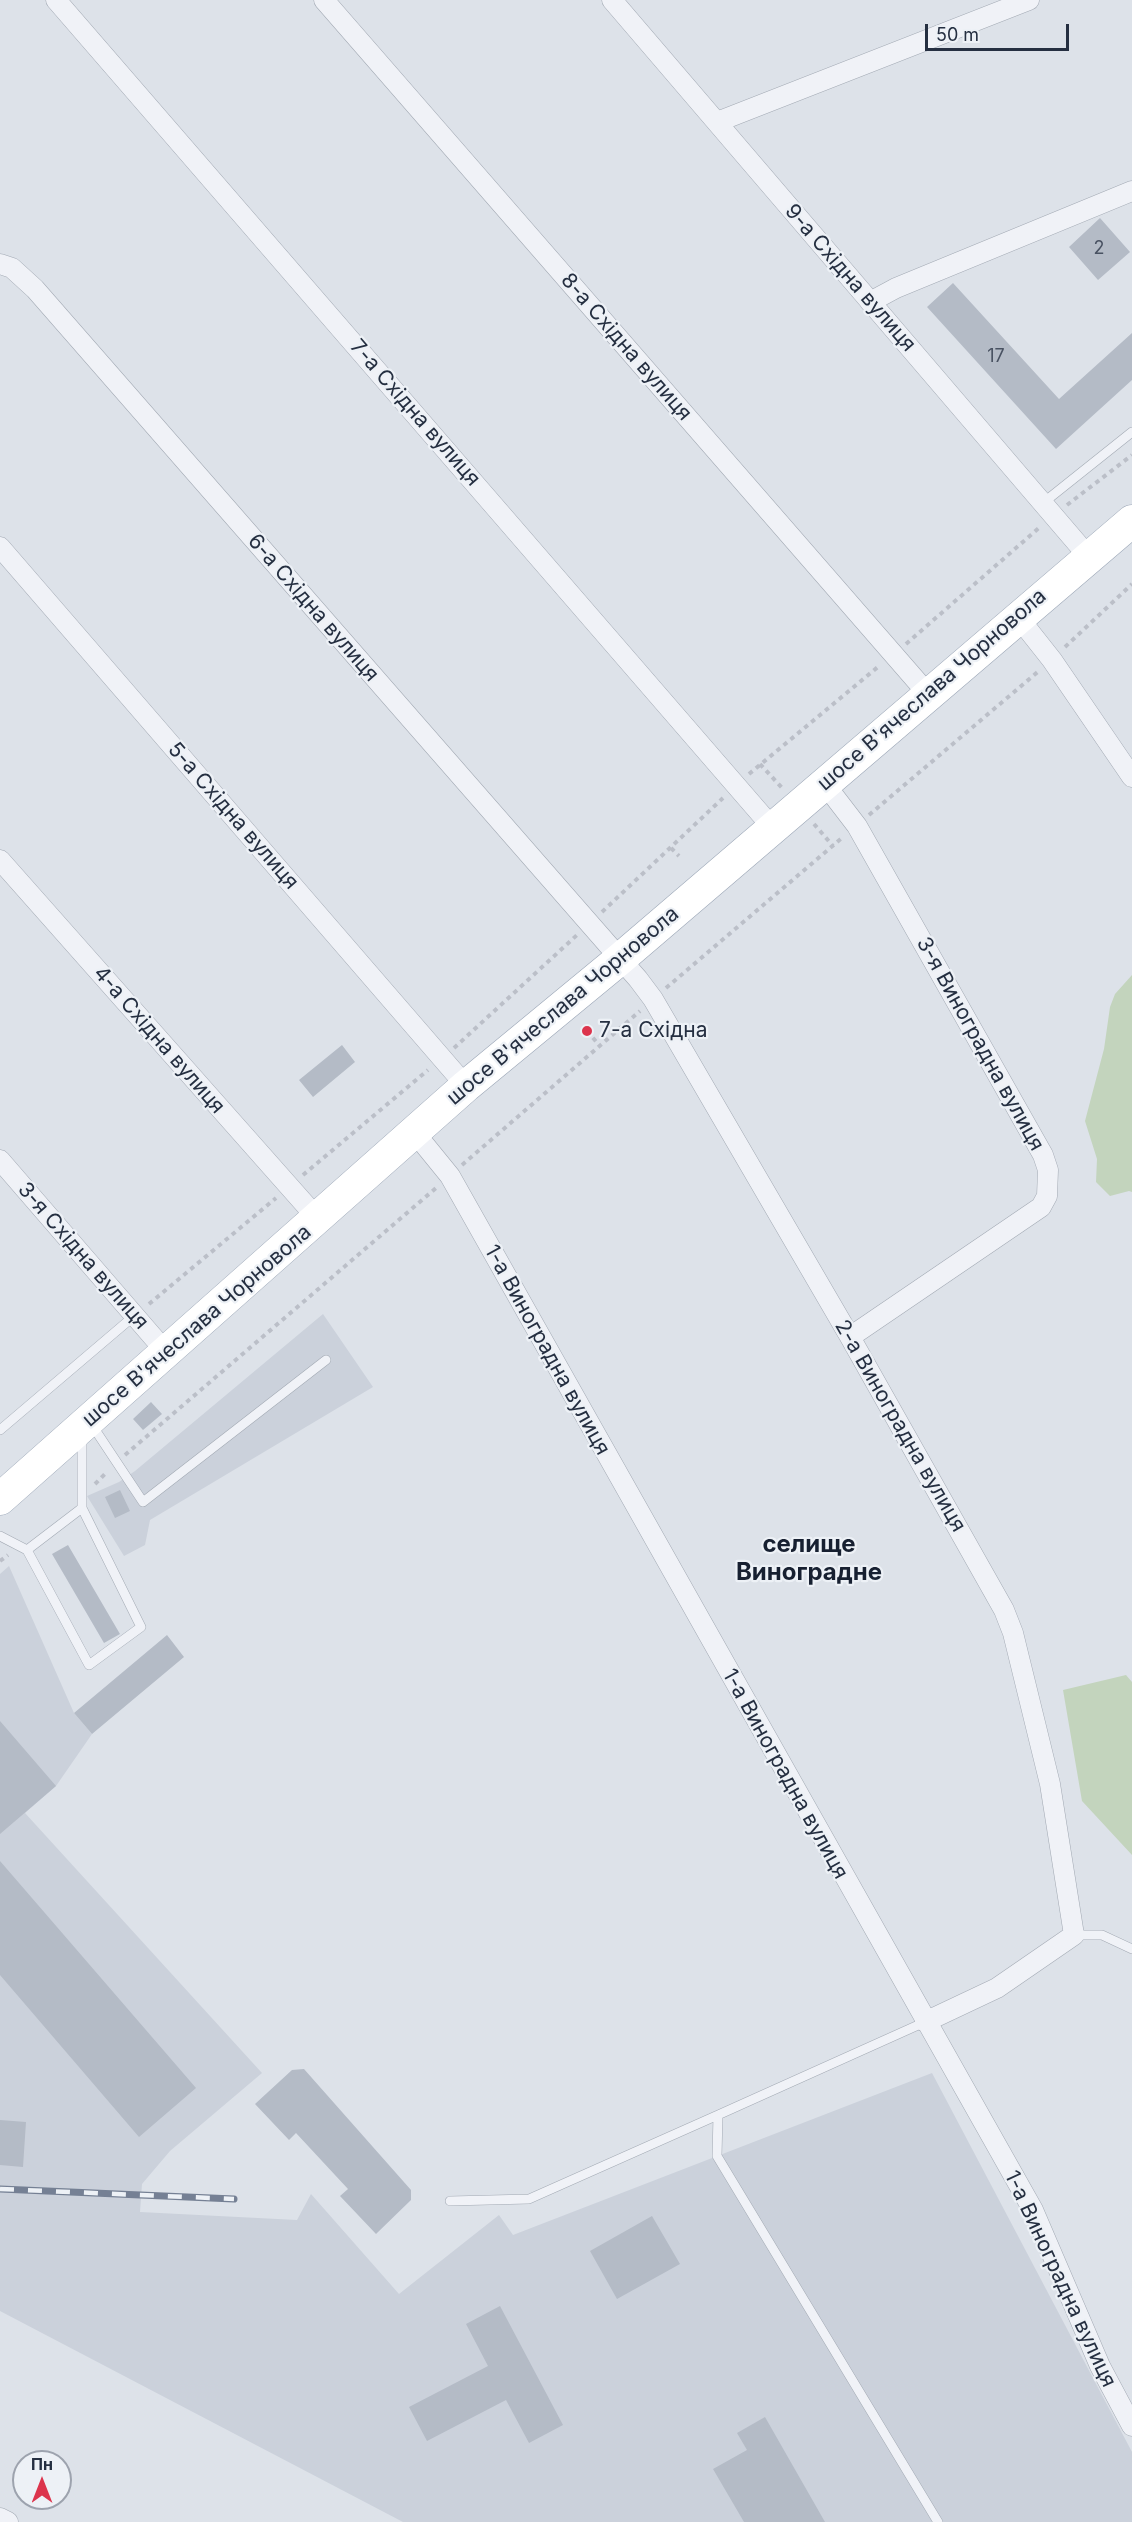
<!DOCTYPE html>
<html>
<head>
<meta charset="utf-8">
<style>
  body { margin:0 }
  #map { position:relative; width:1132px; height:2522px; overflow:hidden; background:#dde2e9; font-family:Inter,sans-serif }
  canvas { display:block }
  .north { position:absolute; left:12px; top:2450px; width:60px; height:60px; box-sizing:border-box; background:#edf1f6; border:2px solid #9da3ae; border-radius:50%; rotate:0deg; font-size:16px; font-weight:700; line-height:24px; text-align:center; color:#252f41 }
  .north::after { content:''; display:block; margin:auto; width:21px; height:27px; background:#dc344c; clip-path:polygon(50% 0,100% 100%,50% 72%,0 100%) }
  .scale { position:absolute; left:925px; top:24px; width:144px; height:27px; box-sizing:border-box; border:3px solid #252f41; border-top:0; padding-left:8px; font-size:18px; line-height:21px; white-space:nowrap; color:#252f41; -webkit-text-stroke:4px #edf1f6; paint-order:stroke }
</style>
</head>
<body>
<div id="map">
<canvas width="1132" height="2522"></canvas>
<div class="north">Пн</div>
<div class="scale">50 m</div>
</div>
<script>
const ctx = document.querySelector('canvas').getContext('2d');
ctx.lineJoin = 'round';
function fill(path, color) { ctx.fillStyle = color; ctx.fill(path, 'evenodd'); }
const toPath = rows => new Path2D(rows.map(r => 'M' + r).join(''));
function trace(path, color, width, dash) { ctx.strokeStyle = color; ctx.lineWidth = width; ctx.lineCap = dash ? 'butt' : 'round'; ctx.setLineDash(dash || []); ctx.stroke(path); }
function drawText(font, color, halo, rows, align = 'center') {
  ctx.font = font + ' Inter,sans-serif'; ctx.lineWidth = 4.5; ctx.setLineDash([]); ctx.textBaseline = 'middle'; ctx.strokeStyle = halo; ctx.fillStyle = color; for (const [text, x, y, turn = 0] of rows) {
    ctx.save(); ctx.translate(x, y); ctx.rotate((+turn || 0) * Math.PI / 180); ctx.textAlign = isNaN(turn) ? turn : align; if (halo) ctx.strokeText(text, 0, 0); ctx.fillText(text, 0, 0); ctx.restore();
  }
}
fill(toPath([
  [323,1314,373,1387,150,1520,145,1545,124,1556,87,1496,119,1482,135,1471],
  [9,1566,74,1713,92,1734,56,1786,25,1813,262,2073,170,2151,142,2184,140,2212,297,2220,311,2194,399,2294,499,2215,513,2235,932,2073,1132,2452,1132,2522,403,2522,0,2311,0,1574]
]), '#cbd1db');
fill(toPath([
  [1132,975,1132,1192,1129,1191,1110,1196,1096,1182,1097,1159,1085,1121,1104,1049,1110,1007,1115,994],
  [1126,1675,1132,1682,1132,1855,1082,1801,1063,1690]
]), '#c3d4bd');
fill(toPath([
  [1100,218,1130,252,1098,280,1069,247],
  [953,283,1059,399,1132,333,1132,380,1056,449,927,307],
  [342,1045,355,1062,313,1097,299,1080],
  [151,1402,162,1414,143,1430,133,1419],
  [120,1490,130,1511,115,1518,105,1497],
  [68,1545,120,1634,104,1643,52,1554],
  [167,1635,184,1657,92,1734,74,1713],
  [0,1721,56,1786,0,1834],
  [0,1861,196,2088,139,2137,0,1975],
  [304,2069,411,2190,411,2200,376,2234,340,2196,348,2189,296,2133,289,2140,255,2104,292,2070],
  [0,2120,26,2122,23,2167,0,2165],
  [652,2216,680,2264,617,2299,590,2251],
  [500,2306,563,2425,529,2443,506,2400,427,2441,409,2407,488,2366,466,2324],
  [765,2417,825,2522,744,2522,713,2469,747,2450,737,2433]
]), '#b4bbc6');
const lane = toPath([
  [1043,503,1132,432],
  [92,1425,143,1502,326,1360],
  [0,1430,134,1316],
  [0,1536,27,1550,82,1508,82,1436],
  [27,1550,89,1665,141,1627,82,1508],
  [1074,1935,1102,1935,1132,1949],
  [925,2022,718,2115,717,2156,938,2522],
  [450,2201,529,2199,718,2115]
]);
const street = toPath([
  [56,0,772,827],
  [324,0,928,694],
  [612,0,1088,556],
  [717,122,1029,0],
  [0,264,12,268,35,289,638,979,653,999,850,1337,1004,1610,1013,1633,1050,1784,1074,1935,997,1988,925,2022],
  [870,302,896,288,1132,191],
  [0,547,466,1086],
  [1018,617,1052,660,1132,777],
  [824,783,857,826,1043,1155,1048,1170,1047,1196,1041,1207,850,1337],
  [0,860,318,1219],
  [415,1133,450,1176,1033,2210,1100,2366,1132,2426],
  [0,1160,166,1352],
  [0,2518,8,2522]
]);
const primary = toPath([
  [0,1499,466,1086,620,959,1132,521]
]);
trace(lane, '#a2a9b3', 10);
trace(street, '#a2a9b3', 21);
trace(primary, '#9ba6b6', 33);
trace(toPath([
  [1067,505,1132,455],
  [906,644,1040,527],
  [1065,647,1132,584],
  [760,764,784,790],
  [749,774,879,666],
  [869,815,1040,670],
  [814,824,833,846],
  [671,848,679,856],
  [602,912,723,798],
  [666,988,843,837],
  [587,1031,600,1046],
  [454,1048,577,935],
  [462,1165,640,1011],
  [303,1175,428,1070],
  [149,1304,276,1198],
  [125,1455,436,1188],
  [95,1484,107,1472],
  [0,1561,8,1555]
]), '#bbbfc8', 4, [4.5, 4.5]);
trace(lane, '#f0f2f7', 9);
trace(street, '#f0f2f7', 20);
trace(primary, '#fff', 32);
const rail = toPath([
  [0,2189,234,2199]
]);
trace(rail, '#758094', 7);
trace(rail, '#edf1f6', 4.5, [14]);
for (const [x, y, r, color] of [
  [587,1031,6,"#dc344c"]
]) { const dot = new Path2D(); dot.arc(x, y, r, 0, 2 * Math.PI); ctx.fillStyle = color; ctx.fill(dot); trace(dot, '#edf1f6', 2); }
drawText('18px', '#495262', null, [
  ["2",1099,249],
  ["17",996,357]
]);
drawText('21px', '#252f41', '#edf1f6', [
  ["9-а Східна вулиця",850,278,49],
  ["8-а Східна вулиця",626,347,49],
  ["7-а Східна вулиця",415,413,49],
  ["6-а Східна вулиця",313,608,49],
  ["шосе В'ячеслава Чорновола",932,690,-41],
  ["5-а Східна вулиця",233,816,49],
  ["шосе В'ячеслава Чорновола",563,1006,-40],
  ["4-а Східна вулиця",159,1040,49],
  ["3-я Виноградна вулиця",980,1044,61],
  ["3-я Східна вулиця",83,1256,49],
  ["шосе В'ячеслава Чорновола",197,1326,-41],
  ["1-а Виноградна вулиця",547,1350,61],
  ["2-а Виноградна вулиця",900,1426,60],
  ["1-а Виноградна вулиця",785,1774,61],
  ["1-а Виноградна вулиця",1060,2279,65]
]);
drawText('21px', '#252f41', '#edf1f6', [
  ["7-а Східна",599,1031]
], 'left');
drawText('bold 24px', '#172031', '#edf1f6', [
  ["селище",809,1545],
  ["Виноградне",809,1573]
]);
</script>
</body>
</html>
